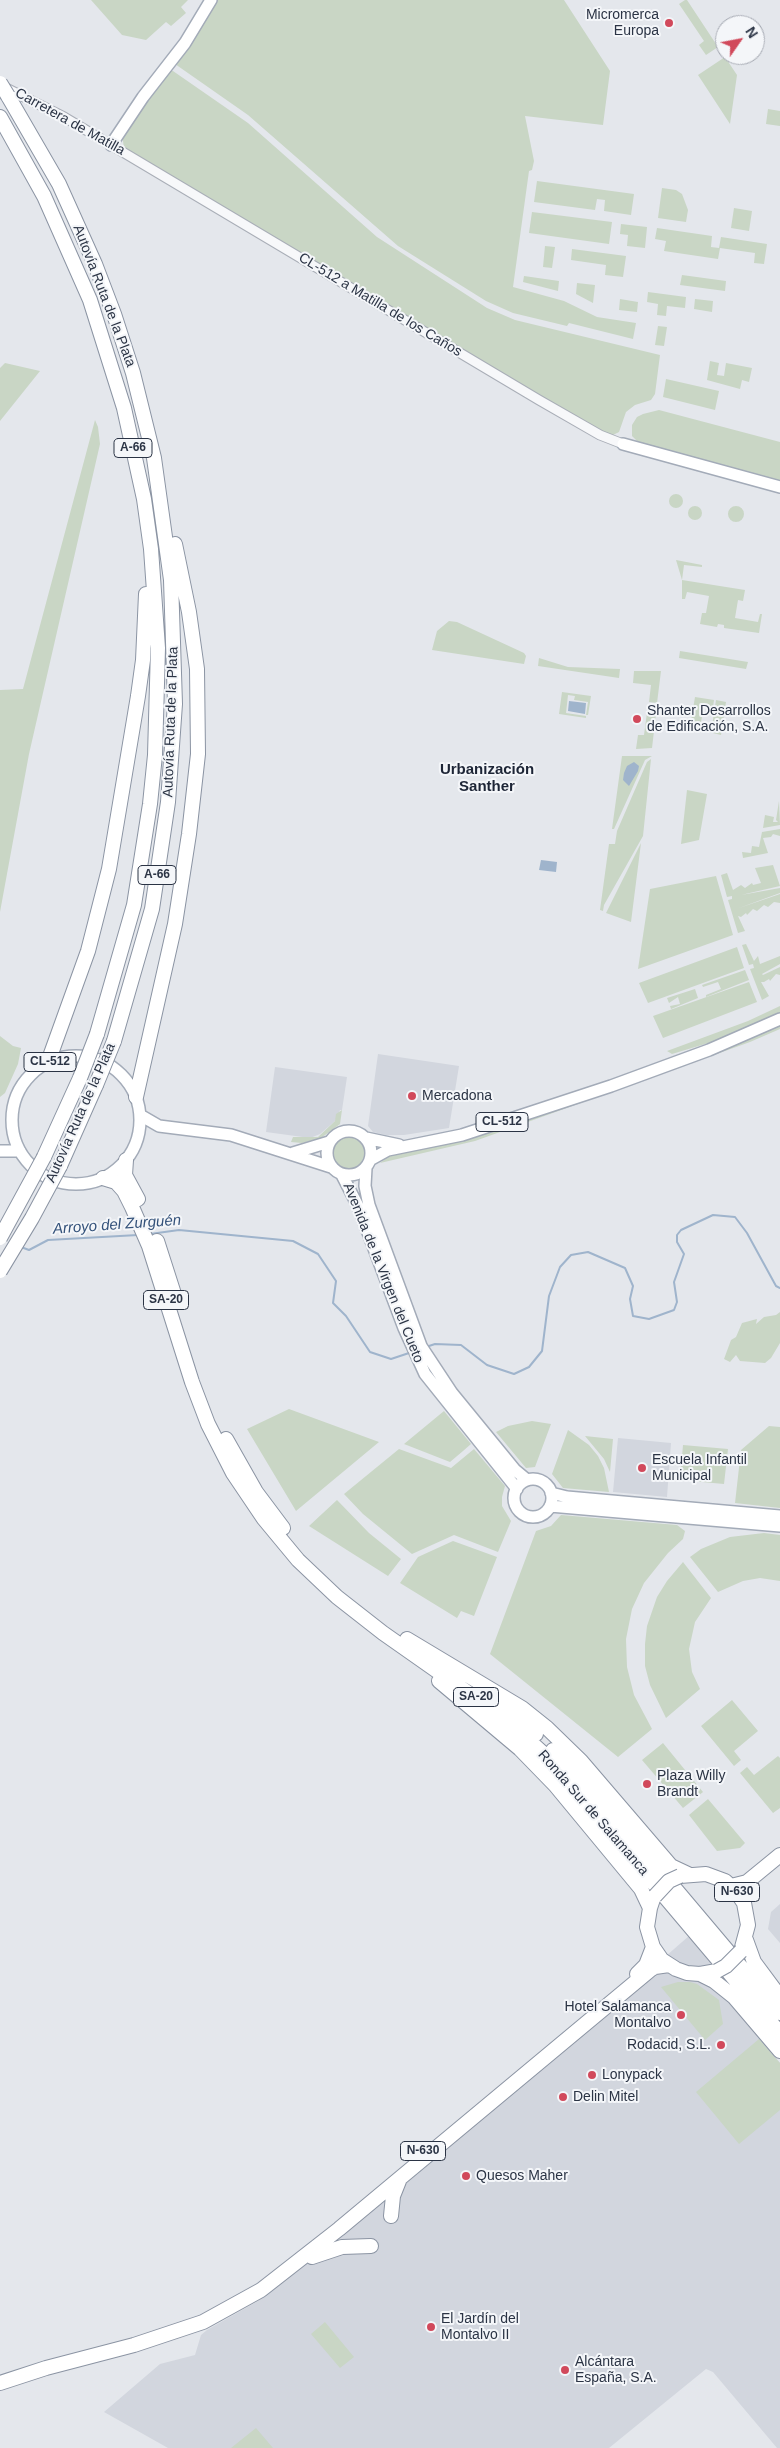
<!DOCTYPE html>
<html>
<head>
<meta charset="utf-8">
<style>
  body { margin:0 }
  #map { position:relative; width:780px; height:2448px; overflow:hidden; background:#e4e7ec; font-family:Arial,sans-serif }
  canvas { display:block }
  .north { position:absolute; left:715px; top:15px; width:50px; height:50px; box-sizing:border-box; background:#f4f6f9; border:1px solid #a4a8b1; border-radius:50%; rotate:57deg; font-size:14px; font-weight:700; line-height:20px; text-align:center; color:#2b3445 }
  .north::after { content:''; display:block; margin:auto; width:18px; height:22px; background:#d1495b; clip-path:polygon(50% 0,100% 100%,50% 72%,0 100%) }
</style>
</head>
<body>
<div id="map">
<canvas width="780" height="2448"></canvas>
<div class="north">N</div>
</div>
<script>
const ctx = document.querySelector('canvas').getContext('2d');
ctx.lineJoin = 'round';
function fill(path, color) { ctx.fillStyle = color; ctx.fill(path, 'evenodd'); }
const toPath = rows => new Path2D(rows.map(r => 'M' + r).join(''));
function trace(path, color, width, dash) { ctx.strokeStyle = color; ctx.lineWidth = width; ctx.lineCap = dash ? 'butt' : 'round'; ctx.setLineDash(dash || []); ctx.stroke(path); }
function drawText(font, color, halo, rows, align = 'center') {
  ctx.font = font + ' Arial,sans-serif'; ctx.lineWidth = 4; ctx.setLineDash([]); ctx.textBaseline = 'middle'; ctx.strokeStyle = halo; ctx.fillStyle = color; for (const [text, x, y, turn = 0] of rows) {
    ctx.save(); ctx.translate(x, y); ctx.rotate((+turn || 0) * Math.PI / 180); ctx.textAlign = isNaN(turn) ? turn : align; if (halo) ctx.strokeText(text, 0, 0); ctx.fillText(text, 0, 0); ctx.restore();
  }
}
fill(toPath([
  [378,1054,459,1066,449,1128,404,1135,386,1135,373,1132,368,1126],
  [275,1067,347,1077,342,1110,340,1110,335,1121,320,1134,310,1138,266,1132],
  [618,1438,671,1443,667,1497,613,1492],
  [780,1904,780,1943,768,1929,771,1912],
  [698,1928,737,2012,780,2063,780,2448,777,2448,713,2372,706,2369,609,2448,168,2448,104,2412,160,2364,195,2355,201,2335,207,2330,258,2301,408,2182]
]), '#d2d6de');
fill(toPath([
  [91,0,188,0,181,7,186,13,171,26,166,22,146,40,122,35],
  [216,0,564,0,610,71,603,125,525,116,534,161,532,170,529,171,513,287,564,301,597,317,636,323,633,339,569,323,567,326,513,313,486,301,398,246,248,115,175,64,201,28],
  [685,0,687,0,718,47,706,55,699,45,704,41,679,4],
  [725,57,737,75,730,124,698,75],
  [169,71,173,71,248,123,377,237,487,308,515,320,660,355,655,394,651,400,635,405,626,412,619,432,613,435,605,434,124,148,122,134],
  [768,109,780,111,780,126,766,124],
  [537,181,634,194,631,215,604,211,605,200,597,199,595,210,534,202],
  [662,188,676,190,682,194,688,210,686,222,658,218],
  [734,208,752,211,749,231,731,228],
  [532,212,612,222,609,244,529,233],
  [621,224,647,227,645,248,627,246,628,235,620,234],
  [657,228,712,236,711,247,719,248,721,237,767,244,764,264,754,263,755,253,720,248,718,259,664,251,666,241,655,239],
  [545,246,555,247,552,268,543,267],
  [572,249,626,256,623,277,605,275,606,265,571,260],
  [682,275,726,281,725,291,680,285],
  [524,276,559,281,558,291,523,282],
  [577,283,595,285,593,303,576,294],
  [648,292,686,297,685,308,667,306,666,316,657,315,658,304,647,302],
  [620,299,638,302,637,312,619,310],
  [695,299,713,301,712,312,694,309],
  [658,326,667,327,664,346,655,345],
  [710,361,719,363,717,375,724,376,726,363,752,368,749,382,742,380,740,389,707,380],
  [5,363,40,371,0,421,0,368],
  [666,379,719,391,715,410,663,397],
  [659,410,780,442,780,482,640,444,632,436,632,425,637,417,643,414],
  [95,420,98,427,100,444,29,754,0,912,0,690,23,689],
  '669 501a7 7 0 1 1 14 0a7 7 0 1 1-14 0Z',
  '688 513a7 7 0 1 1 14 0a7 7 0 1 1-14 0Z',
  '728 514a8 8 0 1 1 16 0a8 8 0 1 1-16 0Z',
  [676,560,702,565,702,567,684,565,682,580,745,590,743,601,738,600,735,618,758,622,760,614,762,614,759,633,724,628,724,625,718,624,717,627,700,624,702,613,706,613,709,596,687,592,685,599,682,599,682,580],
  [449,621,457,622,524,653,526,656,524,664,432,650,437,631],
  [680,651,748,662,746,669,679,658],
  [539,658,568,667,620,669,619,678,538,666],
  [634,671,661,671,657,703,649,702,651,685,633,683],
  [562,692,591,696,588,715,586,715,588,702,574,700,575,696,568,695,566,713,586,716,586,718,559,714],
  [695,697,714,700,713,707,704,706,701,722,691,721],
  [716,700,726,702,721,735,692,728,692,723,712,726],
  [648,705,657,706,652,748,636,749,638,735,644,735],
  [622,756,652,756,645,760,614,829,612,829],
  [651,759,643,836,604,905,603,911,600,910,609,844,615,844,617,831,647,762],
  [687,790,707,794,699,840,681,844],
  [779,801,780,825,763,828,765,815,774,817,773,822,778,822,776,820],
  [780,829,780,836,773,834,771,837,763,838,768,853,743,858,742,852,751,853,752,846,759,847,762,832],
  [641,843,631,922,606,913],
  [773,865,780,886,741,895,780,888,780,893,739,908,780,894,780,903,774,902,768,907,764,905,757,911,753,909,747,915,746,913,741,917,738,916,745,931,738,933,728,900,732,899,732,896,727,897,721,875,727,873,733,890,741,885,745,888,752,883,753,885,761,883,755,868],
  [716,876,733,935,638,969,650,889],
  [746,944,754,961,758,956,760,964,780,956,780,964,762,974,763,975,780,967,780,975,776,974,770,981,769,979,764,982,761,982,769,996,762,1000,750,969,754,968,753,964,749,965,742,945],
  [737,947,744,968,648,1003,639,983],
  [745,970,749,980,706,997,706,995,721,989,718,982,703,987,702,985],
  [749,982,757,1002,663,1038,653,1016],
  [695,989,698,998,671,1009,670,1006,680,1004,678,997,669,1003,667,998],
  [780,1006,780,1015,715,1041,672,1054,667,1051,748,1021],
  [780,1023,780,1029,750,1042,475,1141,380,1163,390,1155,407,1152],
  [0,1036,13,1046,21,1048,18,1064,5,1093,0,1097],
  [342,1110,340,1124,321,1138,302,1143,291,1142,293,1137,318,1137,335,1121,336,1114],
  '332 1154a17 17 0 1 1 34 0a17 17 0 1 1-34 0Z',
  [780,1312,780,1343,771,1358,765,1363,740,1361,736,1355,730,1362,724,1359,731,1340,736,1337,742,1323,757,1319,756,1324,764,1317,776,1315],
  [289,1409,379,1442,296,1511,247,1429],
  [444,1411,471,1444,463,1451,450,1462,404,1444],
  [532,1421,551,1424,535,1467,526,1468,496,1432,508,1426],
  [769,1426,780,1427,780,1508,735,1503,741,1450],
  [568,1430,589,1445,598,1456,604,1468,609,1492,563,1488,552,1474],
  [585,1436,613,1439,610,1472,604,1459],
  [683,1445,728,1449,724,1484,680,1480],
  [399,1449,451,1468,474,1449,505,1486,502,1497,502,1506,511,1521,498,1552,454,1535,412,1554,363,1514,344,1494],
  [337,1500,369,1533,401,1559,388,1576,309,1526],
  [561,1515,677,1525,685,1531,683,1539,668,1553,644,1583,632,1609,626,1639,627,1667,634,1695,652,1729,618,1757,490,1654,536,1531,551,1526],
  [764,1533,780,1535,780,1581,760,1578,743,1581,718,1592,690,1557,701,1549,730,1537],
  [453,1541,497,1557,474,1616,461,1611,457,1618,400,1583,418,1557],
  [683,1562,711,1598,695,1622,689,1649,692,1672,700,1689,666,1718,650,1685,645,1666,645,1644,647,1626,657,1597,667,1581],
  [732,1700,758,1731,734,1751,741,1760,734,1766,701,1726],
  [663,1743,703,1792,683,1808,642,1760],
  [778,1756,780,1758,780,1808,773,1813,740,1773,747,1767,754,1775],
  [708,1799,745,1843,740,1848,717,1851,689,1815],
  [678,1982,690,1982,697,1984,719,2000,723,2024,705,2040,661,1987],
  [759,2039,780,2063,780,2110,739,2144,696,2092],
  [325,2322,354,2357,340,2368,311,2334],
  [256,2428,273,2448,231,2448]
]), '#c9d6c5');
fill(toPath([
  [569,701,586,703,585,714,568,711],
  [634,762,639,766,638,771,629,786,623,780,624,773,627,766],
  [541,860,557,862,556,872,539,870]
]), '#9fb4cc');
trace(toPath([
  [150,1234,179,1230,293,1241,318,1254,336,1281,333,1303,346,1316,370,1352,391,1359,409,1353],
  [21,1247,29,1250,48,1240,138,1235],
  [426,1347,435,1344,461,1345,487,1365,514,1374,529,1367,542,1351,549,1296,560,1267,571,1255,588,1252,625,1268,633,1286,630,1299,633,1316,649,1319,674,1310,677,1302,674,1282,684,1254,677,1242,677,1235,681,1230,713,1215,735,1217,747,1233,776,1286,780,1288]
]), '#9fb4cc', 2);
const minor = toPath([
  [2,86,64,117,539,400,600,435,623,444]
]);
const major = toPath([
  [111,145,143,97,185,43,211,0],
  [623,444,780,487],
  '12 1120a64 64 0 1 1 128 0a64 64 0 1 1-128 0Z',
  [140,1115,159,1126,231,1135,331,1167],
  '327 1153a22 22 0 1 1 44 0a22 22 0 1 1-44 0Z',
  [366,1138,399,1145],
  [0,1151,20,1151],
  [293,1153,329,1142],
  [370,1160,388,1150,462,1135,611,1086,709,1050,780,1019],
  [366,1168,365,1186,369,1205,421,1346,452,1393,515,1470,527,1480],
  [342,1175,358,1206,404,1328,425,1374,517,1489],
  '514 1498a19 19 0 1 1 38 0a19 19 0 1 1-38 0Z',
  [551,1493,567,1497,780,1516],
  [550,1506,780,1526]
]);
const highway = toPath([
  [8,96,59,184,95,264,114,314,133,373,154,458,171,580,175,704,168,802,152,909,114,1041],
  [0,117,44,196,90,300,124,408,144,499,151,549,158,648,155,755,150,804,134,905,97,1034],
  [48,1062,88,951,109,869,138,696,143,660,146,594],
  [136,1097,175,924,189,834,198,754,197,669,189,612,175,544],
  [44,1157,80,1078],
  [126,1160,125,1175,138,1199],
  [60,1166,96,1085],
  [103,1178,116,1182,124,1191,132,1207,149,1246,192,1382,208,1424,233,1473,264,1519,298,1560,337,1597,383,1633,504,1718,546,1756,780,2033],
  [157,1241,174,1294],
  [226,1439,256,1492,283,1528],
  [407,1639,522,1708,547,1728,581,1761,671,1866,688,1874],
  [439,1681,520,1749,555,1785,641,1889,650,1908],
  [499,1703,536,1734],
  [553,1750,661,1872,780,2013],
  [680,1876,706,1874,725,1881,736,1891,744,1903,748,1925,741,1951],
  [731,1886,747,1882,780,1855],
  [653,1899,650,1908,647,1927,653,1947,662,1960,676,1969,687,1973,700,1974,717,1971],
  [746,1940,754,1962,780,1997],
  [637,1974,646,1965,653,1947],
  [700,1974,714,1981,734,1997,780,2051],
  [391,2216,393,2196,399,2181],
  [312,2257,342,2247,371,2246],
  [0,2383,46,2368,134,2345,203,2322,261,2290,339,2229,650,1970,655,1967,669,1965]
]);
trace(minor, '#a9aeb7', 11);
trace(major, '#a3abb8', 14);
trace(highway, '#8b94a3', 16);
trace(minor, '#f7f8fa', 9);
trace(major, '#fff', 11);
trace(highway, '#fff', 14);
const highwayBridge = toPath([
  [0,83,8,96],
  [80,1078,97,1034],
  [96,1085,114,1041],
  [0,1238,44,1157],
  [0,1271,32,1218,60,1166],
  [655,1896,669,1881,680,1876],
  [717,1971,726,1966,741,1951]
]);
trace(highwayBridge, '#8b94a3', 16, []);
trace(highwayBridge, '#fff', 14);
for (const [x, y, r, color] of [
  [669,23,5,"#d1495b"],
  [637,719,5,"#d1495b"],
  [412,1096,5,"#d1495b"],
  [642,1468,5,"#d1495b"],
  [647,1784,5,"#d1495b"],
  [681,2015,5,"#d1495b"],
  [721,2045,5,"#d1495b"],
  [592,2075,5,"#d1495b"],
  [563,2097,5,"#d1495b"],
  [466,2176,5,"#d1495b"],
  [431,2327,5,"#d1495b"],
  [565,2370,5,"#d1495b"]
]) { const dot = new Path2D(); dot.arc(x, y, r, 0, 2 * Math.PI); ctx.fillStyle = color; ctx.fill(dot); trace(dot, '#f4f6f9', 2); }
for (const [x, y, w] of [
  [133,448,38],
  [157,875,38],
  [50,1062,52],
  [502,1122,52],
  [166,1300,45],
  [476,1697,45],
  [737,1892,45],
  [423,2151,45]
]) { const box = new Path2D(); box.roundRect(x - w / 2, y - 9.5, w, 19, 4); ctx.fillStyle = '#f4f6f9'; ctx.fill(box); trace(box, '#2b3445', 1); }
drawText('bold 12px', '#2b3445', null, [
  ["A-66",133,448],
  ["A-66",157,875],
  ["CL-512",50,1062],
  ["CL-512",502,1122],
  ["SA-20",166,1300],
  ["SA-20",476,1697],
  ["N-630",737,1892],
  ["N-630",423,2151]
]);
drawText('14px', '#2b3445', '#f4f6f9', [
  ["Micromerca",659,15,"right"],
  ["Europa",659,31,"right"],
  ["Shanter Desarrollos",647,711],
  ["de Edificación, S.A.",647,727],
  ["Mercadona",422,1096],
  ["Escuela Infantil",652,1460],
  ["Municipal",652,1476],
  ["Plaza Willy",657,1776],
  ["Brandt",657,1792],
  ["Hotel Salamanca",671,2007,"right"],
  ["Montalvo",671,2023,"right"],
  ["Rodacid, S.L.",711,2045,"right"],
  ["Lonypack",602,2075],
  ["Delin Mitel",573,2097],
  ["Quesos Maher",476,2176],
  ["El Jardín del",441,2319],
  ["Montalvo II",441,2335],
  ["Alcántara",575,2362],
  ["España, S.A.",575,2378]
], 'left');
drawText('14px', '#2b3445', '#f4f6f9', [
  ["Carretera de Matilla",70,122,29],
  ["Autovía Ruta de la Plata",104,296,69],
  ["CL-512 a Matilla de los Caños",380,305,31],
  ["Autovía Ruta de la Plata",171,722,-88],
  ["Autovía Ruta de la Plata",81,1113,-66],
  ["Avenida de la Virgen del Cueto",383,1273,68],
  ["Ronda Sur de Salamanca",593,1813,49]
]);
drawText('bold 15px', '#1d2536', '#f4f6f9', [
  ["Urbanización",487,770],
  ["Santher",487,787]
]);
drawText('italic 15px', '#34527a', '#f4f6f9', [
  ["Arroyo del Zurguén",117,1225,-4]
]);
</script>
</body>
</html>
